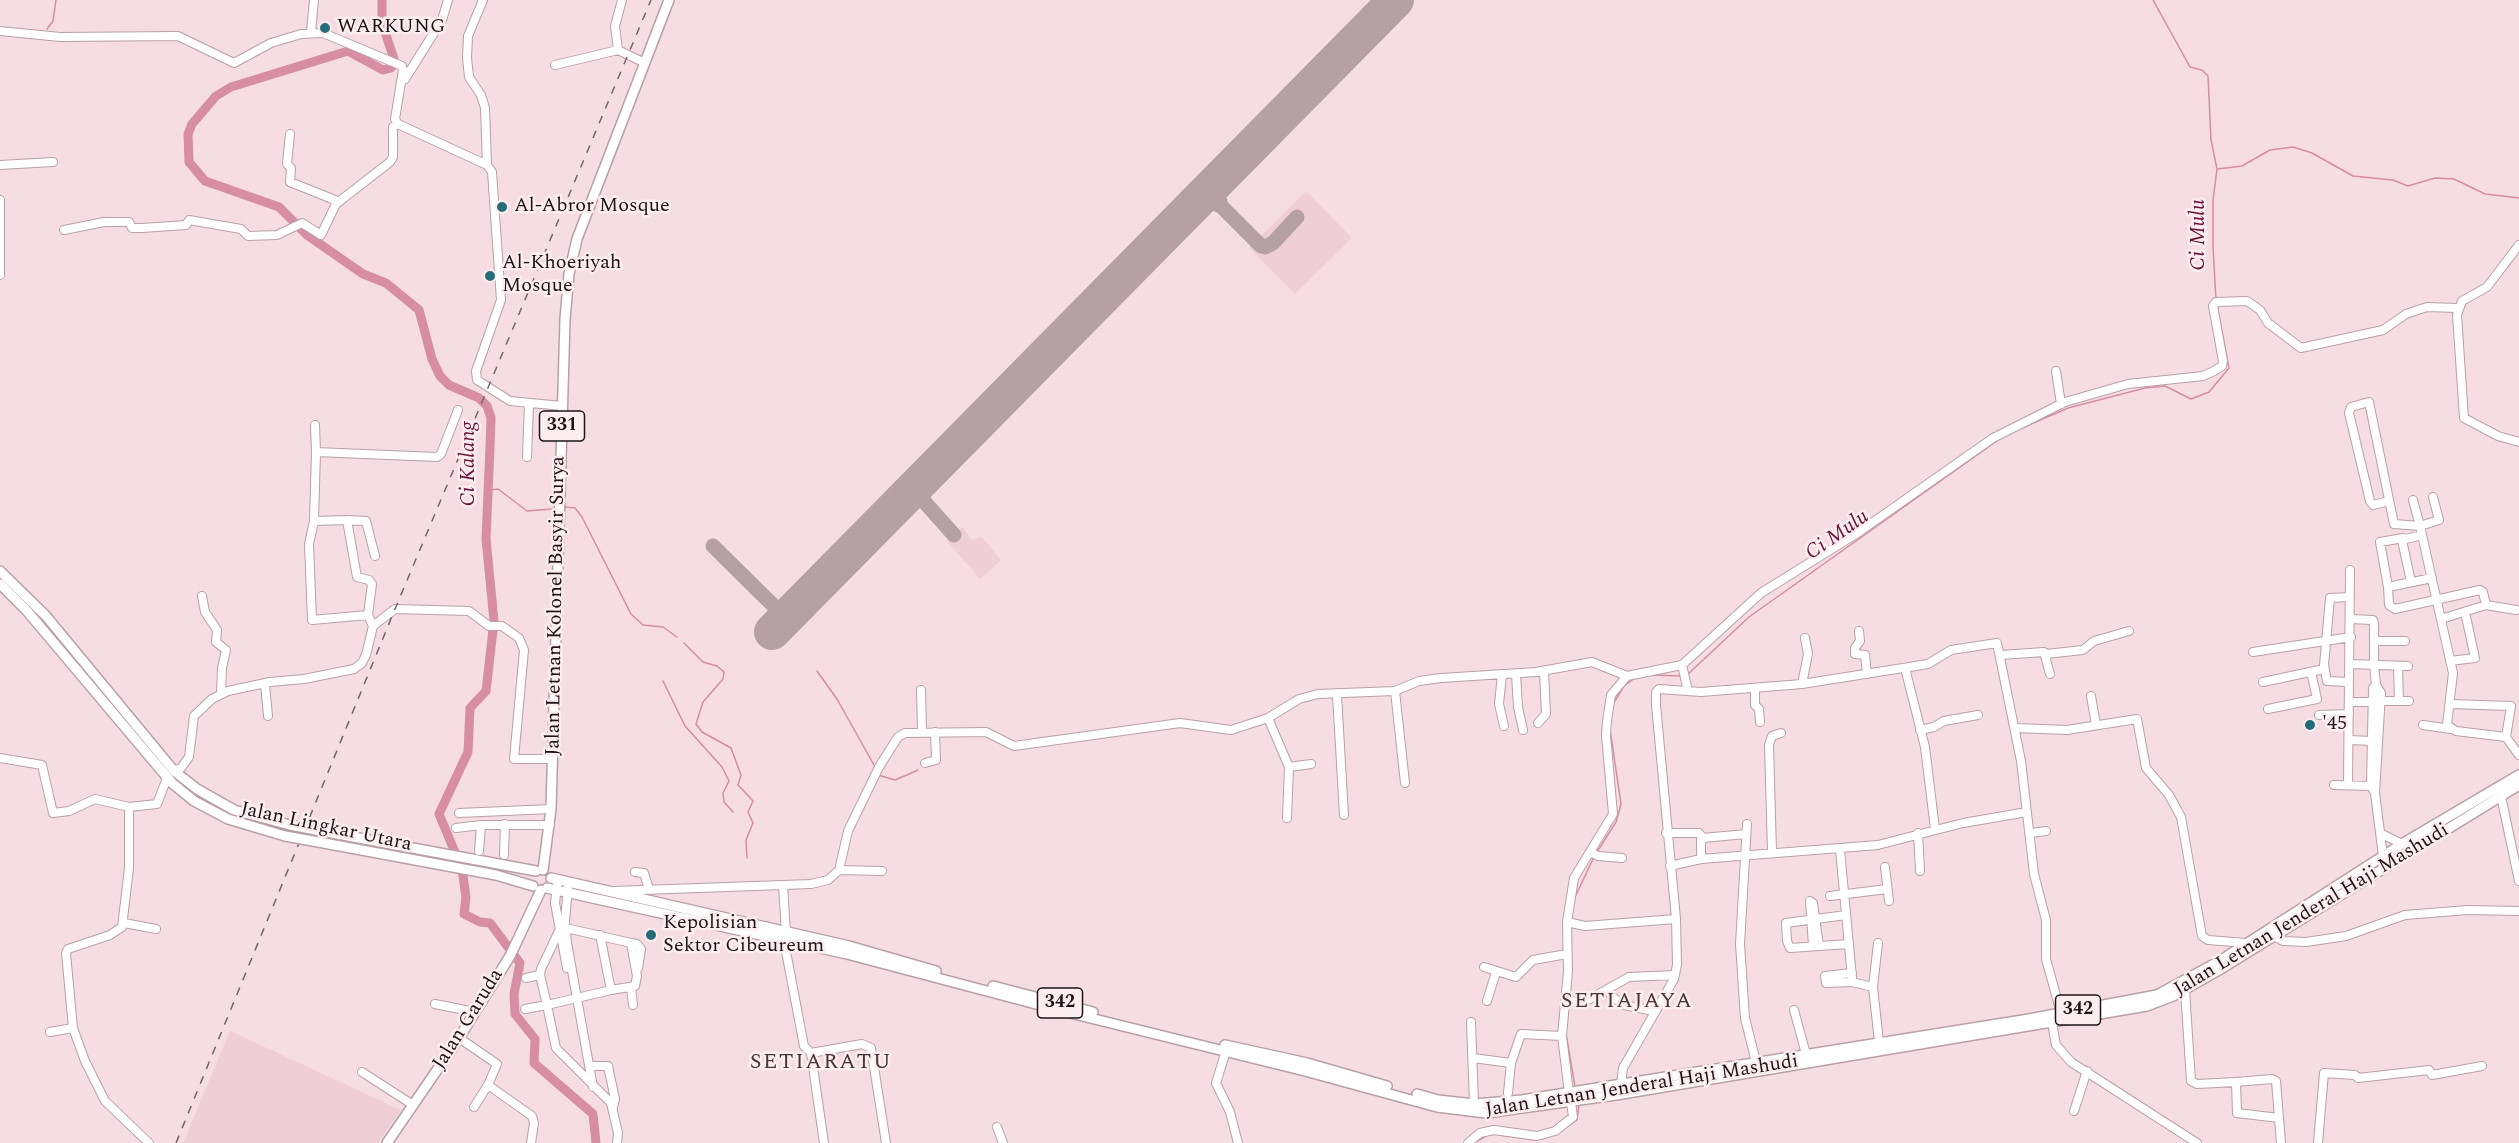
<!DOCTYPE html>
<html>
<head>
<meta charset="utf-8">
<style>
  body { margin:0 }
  canvas { display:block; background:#f6dce3 }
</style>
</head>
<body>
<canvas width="2519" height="1143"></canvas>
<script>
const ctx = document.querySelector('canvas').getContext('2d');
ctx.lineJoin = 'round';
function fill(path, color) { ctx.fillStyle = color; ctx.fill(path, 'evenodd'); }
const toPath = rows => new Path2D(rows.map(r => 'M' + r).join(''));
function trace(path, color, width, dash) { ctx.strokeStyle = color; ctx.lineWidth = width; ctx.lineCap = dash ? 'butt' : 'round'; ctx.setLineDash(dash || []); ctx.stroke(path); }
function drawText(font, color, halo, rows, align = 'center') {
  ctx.font = font + ' Spectral,serif'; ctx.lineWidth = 5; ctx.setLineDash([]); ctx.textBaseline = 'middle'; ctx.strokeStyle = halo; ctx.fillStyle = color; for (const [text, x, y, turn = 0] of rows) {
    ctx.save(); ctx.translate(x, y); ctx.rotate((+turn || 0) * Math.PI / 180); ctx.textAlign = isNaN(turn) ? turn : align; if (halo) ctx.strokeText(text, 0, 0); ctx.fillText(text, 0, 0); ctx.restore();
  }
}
fill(toPath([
  [1306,191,1352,238,1295,294,1249,248],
  [962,527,972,540,982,537,1001,560,980,579,948,542],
  [230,1031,401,1110,378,1143,183,1143]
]), '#efced7');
trace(toPath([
  [2153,0,2190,67,2202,70,2208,76,2211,140,2217,169,2213,200,2213,248,2216,300],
  [47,29,53,21,56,0],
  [2218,169,2242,166,2270,150,2293,147,2312,153,2353,176,2393,180,2408,186,2435,178,2454,179,2485,194,2519,198],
  [2024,427,2068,408,2145,388,2165,386,2191,399,2209,392,2229,368,2217,305],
  [490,490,498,489,527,511,552,509],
  [565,507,575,508,582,517,631,614,643,625,663,627,677,637],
  [684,643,703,662,717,666,724,672,723,679,703,702,696,724,702,732,731,748,741,775,738,785,753,801,748,812,753,823,746,840,747,858],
  [817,671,837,699,874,765],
  [1651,675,1682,676],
  [1687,675,1749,617,2001,438],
  [663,681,685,726,722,767,729,781,723,793,724,802,733,812],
  [1613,704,1624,686,1635,678],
  [878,775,895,780,918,770],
  [1597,852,1616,822,1621,804,1610,729],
  [1575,897,1593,859],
  [1570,993,1571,956],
  [1566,1033,1575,1087],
  [1558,1133,1577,1120,1579,1104],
  [1493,1134,1536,1140],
  [1541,1139,1554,1135],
  [1474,1143,1486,1136]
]), '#d78da4', 1.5);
trace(toPath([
  [382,0,382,23,394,59,391,68,383,70,348,51,231,87,216,96,192,124,188,134,189,162,205,181,279,207,307,235,363,274,386,283,419,310,432,359,440,376,449,385,479,398,487,406,491,418,490,447,486,539,494,621,486,691,470,708,468,752,439,814,462,869,466,897,464,914,480,922,490,923,520,963,514,994,515,1014,535,1039,534,1063,593,1114,596,1143]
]), '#d78da4', 9);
trace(toPath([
  [1220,178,1216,187,1221,206,1261,246,1265,247,1273,243,1297,217],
  [1193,205,1209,201,1221,206],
  [913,489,954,535],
  [713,546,786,618]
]), '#b5a0a6', 15);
trace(toPath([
  [772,632,1396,0]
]), '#b5a0a6', 36);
const minor = toPath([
  [483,0,468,36,467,58,469,77,481,95,485,108,487,165],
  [622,0,615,26,618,50,645,63],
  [0,31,60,37,178,36,234,63,271,43,301,34,323,33,402,66,403,70,395,119,398,124],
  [311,32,314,0],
  [555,65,618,50],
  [405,79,442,20,448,0],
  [398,124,487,165,492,172,501,300,476,371,477,380,510,401,562,406],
  [290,134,287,164,291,168,290,182,335,200,336,204],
  [0,165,53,162],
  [0,200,0,275],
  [64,230,104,222,129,222,132,228,142,228,186,225,189,220,241,229,248,236,277,235,302,223,321,235,336,204,390,162,393,157,393,127,398,124],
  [2519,245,2487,287,2462,301,2457,315,2464,418,2498,436,2519,442],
  [2056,371,2061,404],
  [315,425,316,452],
  [527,457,529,405],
  [2413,500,2420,526,2439,520,2433,497],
  [2389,501,2373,505,2370,501,2349,413,2351,407,2369,402,2394,524,2420,526,2453,673,2447,725,2456,731,2506,737,2519,755],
  [347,520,366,521,375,556],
  [314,521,347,520,357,577,369,580,372,584,368,615,373,626],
  [2432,578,2388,587,2389,605,2395,609,2480,590,2483,592,2486,605],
  [2411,582,2402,540,2422,535],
  [2388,587,2380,542,2403,538],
  [202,596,205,612,217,630,216,642,226,650,222,668,221,693],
  [368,615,312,620,309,544,314,521,316,452,437,457,441,454,458,410],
  [2351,619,2373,620,2374,623,2374,665,2376,685,2381,693,2375,793],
  [2441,619,2486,605,2516,610],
  [1859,631,1860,641,1855,648,1855,654,1865,655,1867,674],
  [2375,641,2405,641],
  [2253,652,2351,637],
  [2046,654,2083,650,2094,641,2129,631],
  [2001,655,2044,652,2050,674],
  [2450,661,2475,658,2465,612],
  [2350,664,2408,666],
  [1682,665,1688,691],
  [2398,666,2399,701],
  [1905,668,1925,747,1935,829],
  [1502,674,1499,704,1504,726],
  [1516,674,1518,707,1523,730],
  [2263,682,2324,669],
  [2349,682,2327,681,2324,665,2330,598,2349,597],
  [265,684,268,716],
  [1802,684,1808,654,1805,638],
  [2376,685,2373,688,2371,786,2375,793,2383,856],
  [1755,688,1755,705,1759,709,1760,722],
  [921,690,922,731],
  [1395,691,1405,783],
  [1337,695,1344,815],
  [2091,696,2096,725],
  [2381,701,2409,701],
  [2349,702,2372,702],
  [2450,704,2511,706,2506,737],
  [2268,709,2317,699,2311,672],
  [2319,715,2349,714],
  [1268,718,1289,767,1287,818],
  [1538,723,1546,714,1544,671],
  [2423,725,2451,729],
  [2015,728,2067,730,2137,719,2146,768,2169,795,2181,817,2202,936,2208,940,2246,943],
  [1920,730,1934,727,1944,721,1978,715],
  [2349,740,2372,741],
  [0,758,42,765,53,813,69,811,95,799,129,807,129,868,122,927,110,935,68,949,66,953,73,1028,85,1061,105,1101,149,1143],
  [925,763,936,760,935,732],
  [1289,767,1311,764],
  [174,771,181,768,189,757,194,716,212,699,228,691,270,682,304,679,354,669,362,663,366,655,373,626,395,609,469,611,489,626,502,626,519,638,524,650,514,759,553,759],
  [2334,785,2371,786],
  [2348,785,2350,570],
  [2501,796,2519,881],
  [129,807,157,804,167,778],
  [459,813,551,809],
  [1747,824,1740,944,1745,1018,1756,1062],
  [456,828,481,825],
  [1666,833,1699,833,1703,838,1746,834],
  [1918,833,1920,871],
  [2031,833,2046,831],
  [2382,834,2402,844],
  [1701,837,1701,859],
  [1840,850,1852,977],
  [479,851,481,825,550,825],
  [1590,852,1598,856,1622,858],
  [1772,852,1769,745,1772,736,1781,733],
  [504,855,505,824],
  [1670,866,1701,859,1878,845,1963,823,2027,812],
  [1885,867,1889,901],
  [839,870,882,871],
  [635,872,644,873,649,889],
  [558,879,555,903,567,968],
  [783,885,786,933],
  [568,887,565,921,567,943,593,1087],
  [614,891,811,884,828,880,839,870,848,831,879,767,898,737,905,733,986,732,1014,746,1180,723,1231,730,1268,718,1299,699,1318,694,1395,691,1419,681,1441,678,1536,672,1592,662,1627,676,1682,665,1761,593,1859,532,1993,438,2065,402,2128,384,2203,376,2214,371,2222,366,2223,361,2213,306,2216,302,2247,301,2260,310,2268,323,2301,348,2383,330,2406,314,2427,307,2457,308],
  [1830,896,1887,889],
  [1846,915,1786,923,1787,941,1790,948,1849,944],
  [1567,922,1585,926,1676,919],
  [124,923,156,929],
  [600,935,611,990],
  [2272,935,2283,941,2306,942,2346,936,2405,915,2468,910,2519,911],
  [784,941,804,1046,811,1053,862,1044,871,1048,886,1143],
  [631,943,637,944,641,949,638,968],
  [1813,946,1810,901,1813,903,1819,946],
  [1484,967,1516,977,1533,960,1567,954],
  [1852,973,1825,976,1826,983,1852,982,1873,987,1879,1042],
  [526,978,540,975],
  [631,987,633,1005],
  [1873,987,1878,943],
  [2185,990,2191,1081,2197,1084,2236,1082,2237,1113,2279,1118],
  [1611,996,1624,1005,1654,1011],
  [1487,1001,1496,972],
  [1565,1002,1588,1000,1629,977,1675,975],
  [435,1004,475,1012],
  [525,1009,547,1005,611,990,635,986,637,976,631,943,566,928,559,931,541,969,540,975,547,1005,556,1048,611,1103,618,1133,617,1143],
  [1794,1010,1806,1054],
  [1471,1022,1474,1104],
  [2052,1023,2056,1045,2071,1062,2197,1143],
  [50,1032,73,1028],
  [459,1038,497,1064,488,1085,532,1116,534,1123,531,1143],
  [1226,1051,1216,1083,1230,1112,1238,1143],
  [811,1053,824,1143],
  [1473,1058,1511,1063,1521,1034,1562,1036],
  [590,1066,608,1066,615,1099,613,1107],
  [362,1072,413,1105],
  [2236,1082,2272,1079,2276,1081,2281,1143],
  [1621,1084,1623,1068,1674,979,1677,965,1676,919,1656,705,1656,692,1659,689,1701,692,1802,684,1928,664,1951,650,1997,643,2021,761,2034,874,2046,920,2046,959,2061,1013],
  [1508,1093,1511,1063],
  [1569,1093,1562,1036,1568,971,1567,922,1574,878,1613,814,1606,735,1607,721,1611,695,1627,676],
  [474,1107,488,1085],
  [2074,1111,2087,1071],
  [997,1127,1003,1143],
  [1468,1143,1480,1133,1494,1130,1537,1136,1555,1131,1573,1117,1571,1102],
  [2318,1143,2324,1073,2355,1075,2358,1078,2429,1070,2432,1075,2482,1066]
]);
const major = toPath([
  [0,571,46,616,174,771,197,789,234,810,290,825],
  [0,584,27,611,172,783,194,801,228,819,285,836],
  [316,830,536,871],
  [313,841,496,875,533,886],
  [543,870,551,809,565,319,569,274,577,239,669,0],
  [551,878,849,946,936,971],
  [547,888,847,954,1066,1012,1305,1071,1437,1107,1486,1113,1616,1095,2147,1006,2173,996,2224,967,2519,785],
  [993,986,1093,1012],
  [1225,1045,1307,1063,1387,1086],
  [1417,1094,1438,1100,1474,1104,1522,1100,2029,1019,2157,995,2218,962,2402,844,2519,775],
  [387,1143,459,1038,510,956,541,890]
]);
trace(minor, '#b9a0a7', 10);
trace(major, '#b9a0a7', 12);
trace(minor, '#fff', 8);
trace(major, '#fff', 9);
trace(toPath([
  [176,1143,395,609,651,0]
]), '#746469', 1.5, [8, 8]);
const majorBridge = toPath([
  [290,825,316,830],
  [285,836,313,841]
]);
trace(majorBridge, '#b9a0a7', 12, []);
trace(majorBridge, '#fff', 9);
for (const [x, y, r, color] of [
  [325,28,6,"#246d78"],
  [502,207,6,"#246d78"],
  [490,276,6,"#246d78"],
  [2310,725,6,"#246d78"],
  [651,935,6,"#246d78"]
]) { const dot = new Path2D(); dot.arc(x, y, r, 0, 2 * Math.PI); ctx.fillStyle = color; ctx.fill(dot); trace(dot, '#fcedf1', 2); }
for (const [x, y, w] of [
  [562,426,45],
  [1060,1003,45],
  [2078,1010,45]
]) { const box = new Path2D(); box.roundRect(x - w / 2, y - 15, w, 30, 4.5); ctx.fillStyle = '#fcedf1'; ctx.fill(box); trace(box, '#1d1417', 1.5); }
drawText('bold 18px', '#1d1417', null, [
  ["331",562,426],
  ["342",1060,1003],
  ["342",2078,1010]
]);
drawText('20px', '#1d1417', '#fcedf1', [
  ["WARKUNG",337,28],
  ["Al-Abror Mosque",514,207],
  ["Al-Khoeriyah",502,264],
  ["Mosque",502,287],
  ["'45",2322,725],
  ["Kepolisian",663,924],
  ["Sektor Cibeureum",663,947]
], 'left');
drawText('20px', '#1d1417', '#fcedf1', [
  ["Jalan Letnan Kolonel Basyir Surya",557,606,-89],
  ["Jalan Lingkar Utara",326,828,12],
  ["Jalan Letnan Jenderal Haji Mashudi",2312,911,-31],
  ["Jalan Garuda",469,1020,-58],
  ["Jalan Letnan Jenderal Haji Mashudi",1642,1087,-9]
]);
drawText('italic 21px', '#6a1139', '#fcedf1', [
  ["Ci Mulu",2200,235,-90],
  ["Ci Kalang",470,464,-90],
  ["Ci Mulu",1838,536,-35]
]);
ctx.letterSpacing = '1.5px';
drawText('22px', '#49363b', '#fcedf1', [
  ["SETIAJAYA",1627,1003],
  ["SETIARATU",821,1064]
]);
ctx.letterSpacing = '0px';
</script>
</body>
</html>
